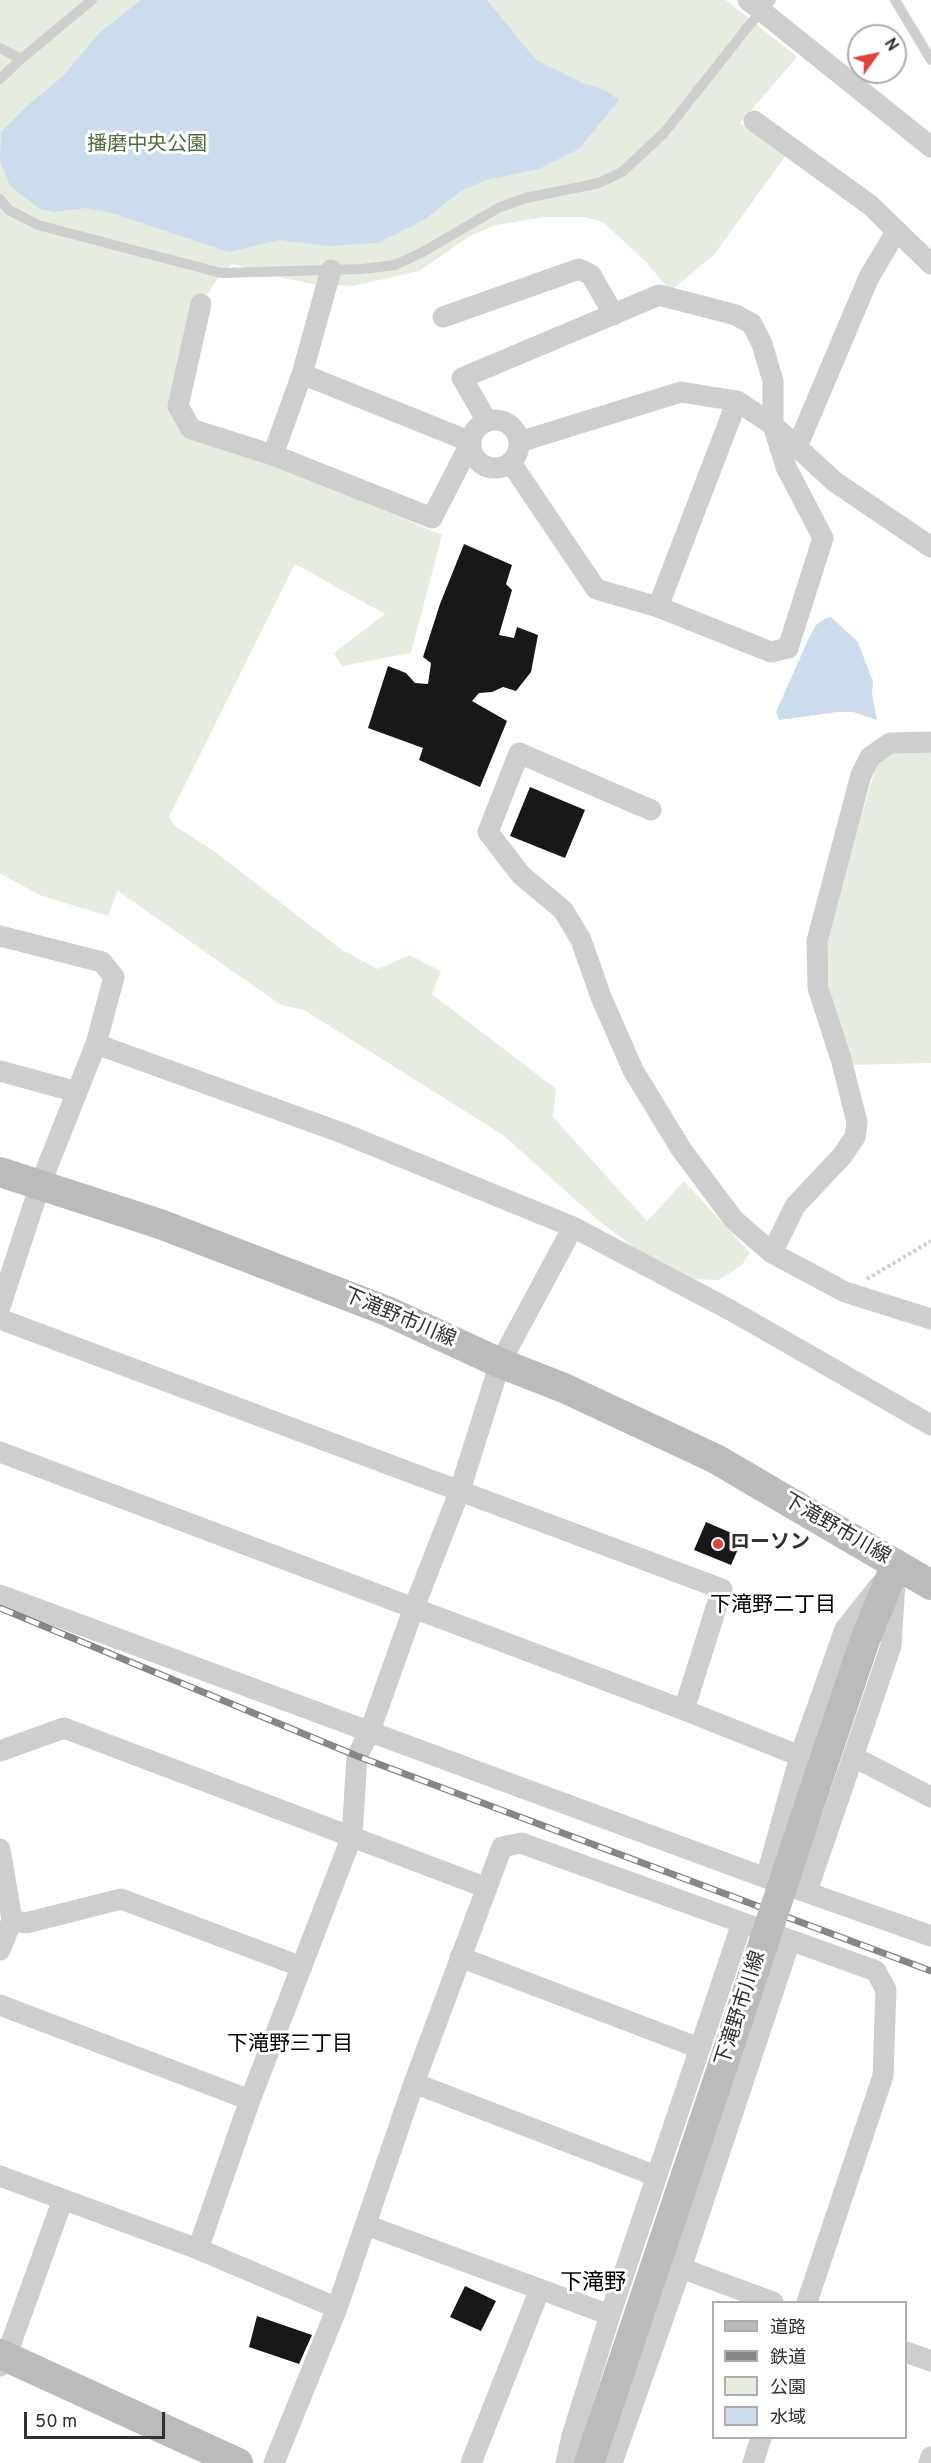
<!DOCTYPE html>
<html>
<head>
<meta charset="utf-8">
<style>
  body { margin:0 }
  #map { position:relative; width:931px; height:2463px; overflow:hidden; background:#fff; font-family:Overpass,"Noto Sans JP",sans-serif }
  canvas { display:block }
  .legend { position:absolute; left:712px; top:2301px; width:195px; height:138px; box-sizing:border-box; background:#fff; border:2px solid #adadad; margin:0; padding:8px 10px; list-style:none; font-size:18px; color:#313131 }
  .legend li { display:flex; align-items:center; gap:12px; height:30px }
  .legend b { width:30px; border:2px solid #adadad }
  .north { position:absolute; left:847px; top:24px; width:60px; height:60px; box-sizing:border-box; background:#fff; border:2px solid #adadad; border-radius:50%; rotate:57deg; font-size:16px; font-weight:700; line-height:24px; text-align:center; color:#313131 }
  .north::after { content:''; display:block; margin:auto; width:21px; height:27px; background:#e1433b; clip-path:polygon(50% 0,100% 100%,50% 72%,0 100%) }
  .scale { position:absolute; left:24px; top:2412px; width:141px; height:27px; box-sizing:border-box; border:3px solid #313131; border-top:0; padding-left:8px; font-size:18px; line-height:21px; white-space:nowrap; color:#313131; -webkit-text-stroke:4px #fff; paint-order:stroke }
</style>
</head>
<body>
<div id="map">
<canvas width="931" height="2463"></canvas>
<ul class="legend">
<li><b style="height:8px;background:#bbb"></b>道路</li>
<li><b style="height:8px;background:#868686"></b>鉄道</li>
<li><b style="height:16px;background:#e6ede0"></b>公園</li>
<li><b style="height:16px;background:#cddcec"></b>水域</li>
</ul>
<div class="north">N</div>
<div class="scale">50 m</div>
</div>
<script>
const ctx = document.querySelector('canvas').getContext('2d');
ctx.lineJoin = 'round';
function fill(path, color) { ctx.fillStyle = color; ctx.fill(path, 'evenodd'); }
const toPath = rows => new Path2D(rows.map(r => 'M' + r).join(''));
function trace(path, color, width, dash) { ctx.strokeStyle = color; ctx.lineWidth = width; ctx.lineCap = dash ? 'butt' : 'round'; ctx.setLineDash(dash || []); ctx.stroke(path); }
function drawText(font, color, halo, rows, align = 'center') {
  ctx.font = font + ' Overpass,"Noto Sans JP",sans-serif'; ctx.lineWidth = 6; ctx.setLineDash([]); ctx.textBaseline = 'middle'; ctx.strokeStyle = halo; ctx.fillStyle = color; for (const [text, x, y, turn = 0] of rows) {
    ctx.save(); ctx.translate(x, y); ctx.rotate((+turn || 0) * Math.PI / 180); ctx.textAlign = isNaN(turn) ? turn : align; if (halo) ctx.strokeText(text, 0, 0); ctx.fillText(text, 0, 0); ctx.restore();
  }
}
fill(toPath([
  [0,0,726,0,797,57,740,123,786,155,714,255,670,291,647,263,603,222,584,217,544,217,496,225,470,236,419,271,353,286,313,284,278,277,233,264,221,273,201,304,178,405,192,429,442,535,411,653,342,666,334,653,385,614,295,564,169,817,175,826,214,851,342,950,378,969,409,955,441,971,432,994,556,1089,553,1117,647,1221,684,1181,750,1253,742,1265,719,1280,688,1279,661,1267,600,1222,503,1135,304,1010,281,1005,118,891,108,916,42,896,0,874],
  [890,749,931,751,931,1063,850,1065,830,1000,826,933,879,757]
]), '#e6ede0');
fill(toPath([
  [141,0,487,0,536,60,583,83,605,90,619,100,579,149,539,169,486,180,461,191,424,220,378,243,328,246,280,240,229,252,115,214,86,208,54,212,40,209,10,186,0,161,1,132,27,106,63,76,99,33],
  [831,617,858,642,873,682,872,694,877,720,853,712,838,712,779,720,776,712,808,640,816,625,826,618]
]), '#cddcec');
fill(toPath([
  [464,544,512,565,506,584,512,590,499,635,514,638,517,627,538,635,531,672,516,691,503,687,492,692,479,693,472,701,507,721,480,787,419,760,423,748,368,728,388,666,406,673,415,683,428,684,431,663,423,657,440,604],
  [530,787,585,810,565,858,510,836],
  [706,1522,743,1538,731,1565,694,1550],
  [465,2286,496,2301,481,2331,450,2317],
  [257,2316,312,2335,299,2364,249,2347]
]), '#181818');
trace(toPath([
  [867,1279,931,1241]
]), '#cecece', 4, [3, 3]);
trace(toPath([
  [895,0,931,60],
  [0,48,21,59],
  [0,79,21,59,92,0],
  [0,199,9,210,38,225,221,273,362,269,395,265,423,252,498,208,526,198,599,183,622,172,664,133,747,28]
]), '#cecece', 10);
trace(toPath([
  [748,0,931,147],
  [754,121,870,205,931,264],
  [201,304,178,406,191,429,273,455,302,374,331,270],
  [443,317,579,269,591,275,614,315],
  '471 444a24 24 0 1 1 48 0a24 24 0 1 1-48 0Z',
  [487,421,462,378,659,295,736,315,752,324,762,344,773,381,773,425,786,467,823,538,788,648,771,652,658,607],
  [519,442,681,392,737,401,773,425,835,482,931,547],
  [797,447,869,277,896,232],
  [273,455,432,518,471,442,302,374],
  [511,463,596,589,658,607,737,401],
  [651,810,519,753,488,832,521,875,563,910,581,940,601,997,633,1070,681,1149,734,1220,772,1253,845,1292,931,1319],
  [0,936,102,962,114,977,96,1044,40,1185,0,1307],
  [96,1044,345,1134,573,1227,732,1311,931,1425],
  [0,1071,77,1092],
  [772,1253,795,1206,842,1156,855,1137,857,1122,841,1059,818,988,817,941,861,775,870,757,890,743,931,742],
  [0,1319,722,1589,684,1710],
  [0,1452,684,1710,800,1756],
  [0,1595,766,1878,931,1936],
  [0,1751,64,1728,487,1888],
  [854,1757,931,1797],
  [0,1849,12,1920,0,1950],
  [766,1878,800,1756,845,1629,880,1585],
  [807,1891,891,1646,895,1583],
  [12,1920,26,1923,121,1899,302,1967],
  [460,1957,699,2048],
  [0,2005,250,2100],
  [414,2083,656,2176],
  [0,2176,198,2249,337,2308],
  [366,2225,610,2315],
  [198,2249,250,2100,352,1836,357,1756,370,1731,413,1610,460,1490,500,1363,573,1227],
  [681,2268,773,2302],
  [906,2352,931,2361],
  [0,2366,6,2357,63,2199],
  [274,2463,337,2308,414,2083,502,1847,521,1843,876,1971,886,1990,883,2076,807,2302],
  [471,2463,540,2289],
  [566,2463,572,2436,610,2315,742,1923],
  [612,2463,681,2268,790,1941],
  [753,2463,761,2438],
  [929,2463,931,2457]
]), '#cecece', 21);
trace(toPath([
  [0,1172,160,1224,387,1311,500,1363,564,1388,716,1459,931,1585],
  [815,1788,865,1640,896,1564],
  [0,2354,238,2463],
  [589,2463,733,2035]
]), '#bbb', 30);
const rail = toPath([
  [0,1608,357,1756,931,1971]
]);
trace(rail, '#868686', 7);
trace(rail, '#fff', 4.5, [14]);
trace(toPath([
  [747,28,771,0]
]), '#cecece', 10);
trace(toPath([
  [733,2035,815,1788]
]), '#bbb', 30);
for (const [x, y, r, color] of [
  [718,1544,6,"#e1433b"]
]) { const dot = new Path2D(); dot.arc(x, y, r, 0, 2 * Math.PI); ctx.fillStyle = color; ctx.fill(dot); trace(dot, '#fff', 2); }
drawText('20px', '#4f6c3f', '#fff', [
  ["播磨中央公園",147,146]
]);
drawText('20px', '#313131', '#fff', [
  ["下滝野市川線",399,1319,23],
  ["下滝野市川線",836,1530,30],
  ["下滝野市川線",742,2009,-72]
]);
drawText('bold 20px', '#313131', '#fff', [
  ["ローソン",730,1544]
], 'left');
drawText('21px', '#000', '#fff', [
  ["下滝野二丁目",773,1607],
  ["下滝野三丁目",290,2046]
]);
drawText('22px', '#000', '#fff', [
  ["下滝野",593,2285]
]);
</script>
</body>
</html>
